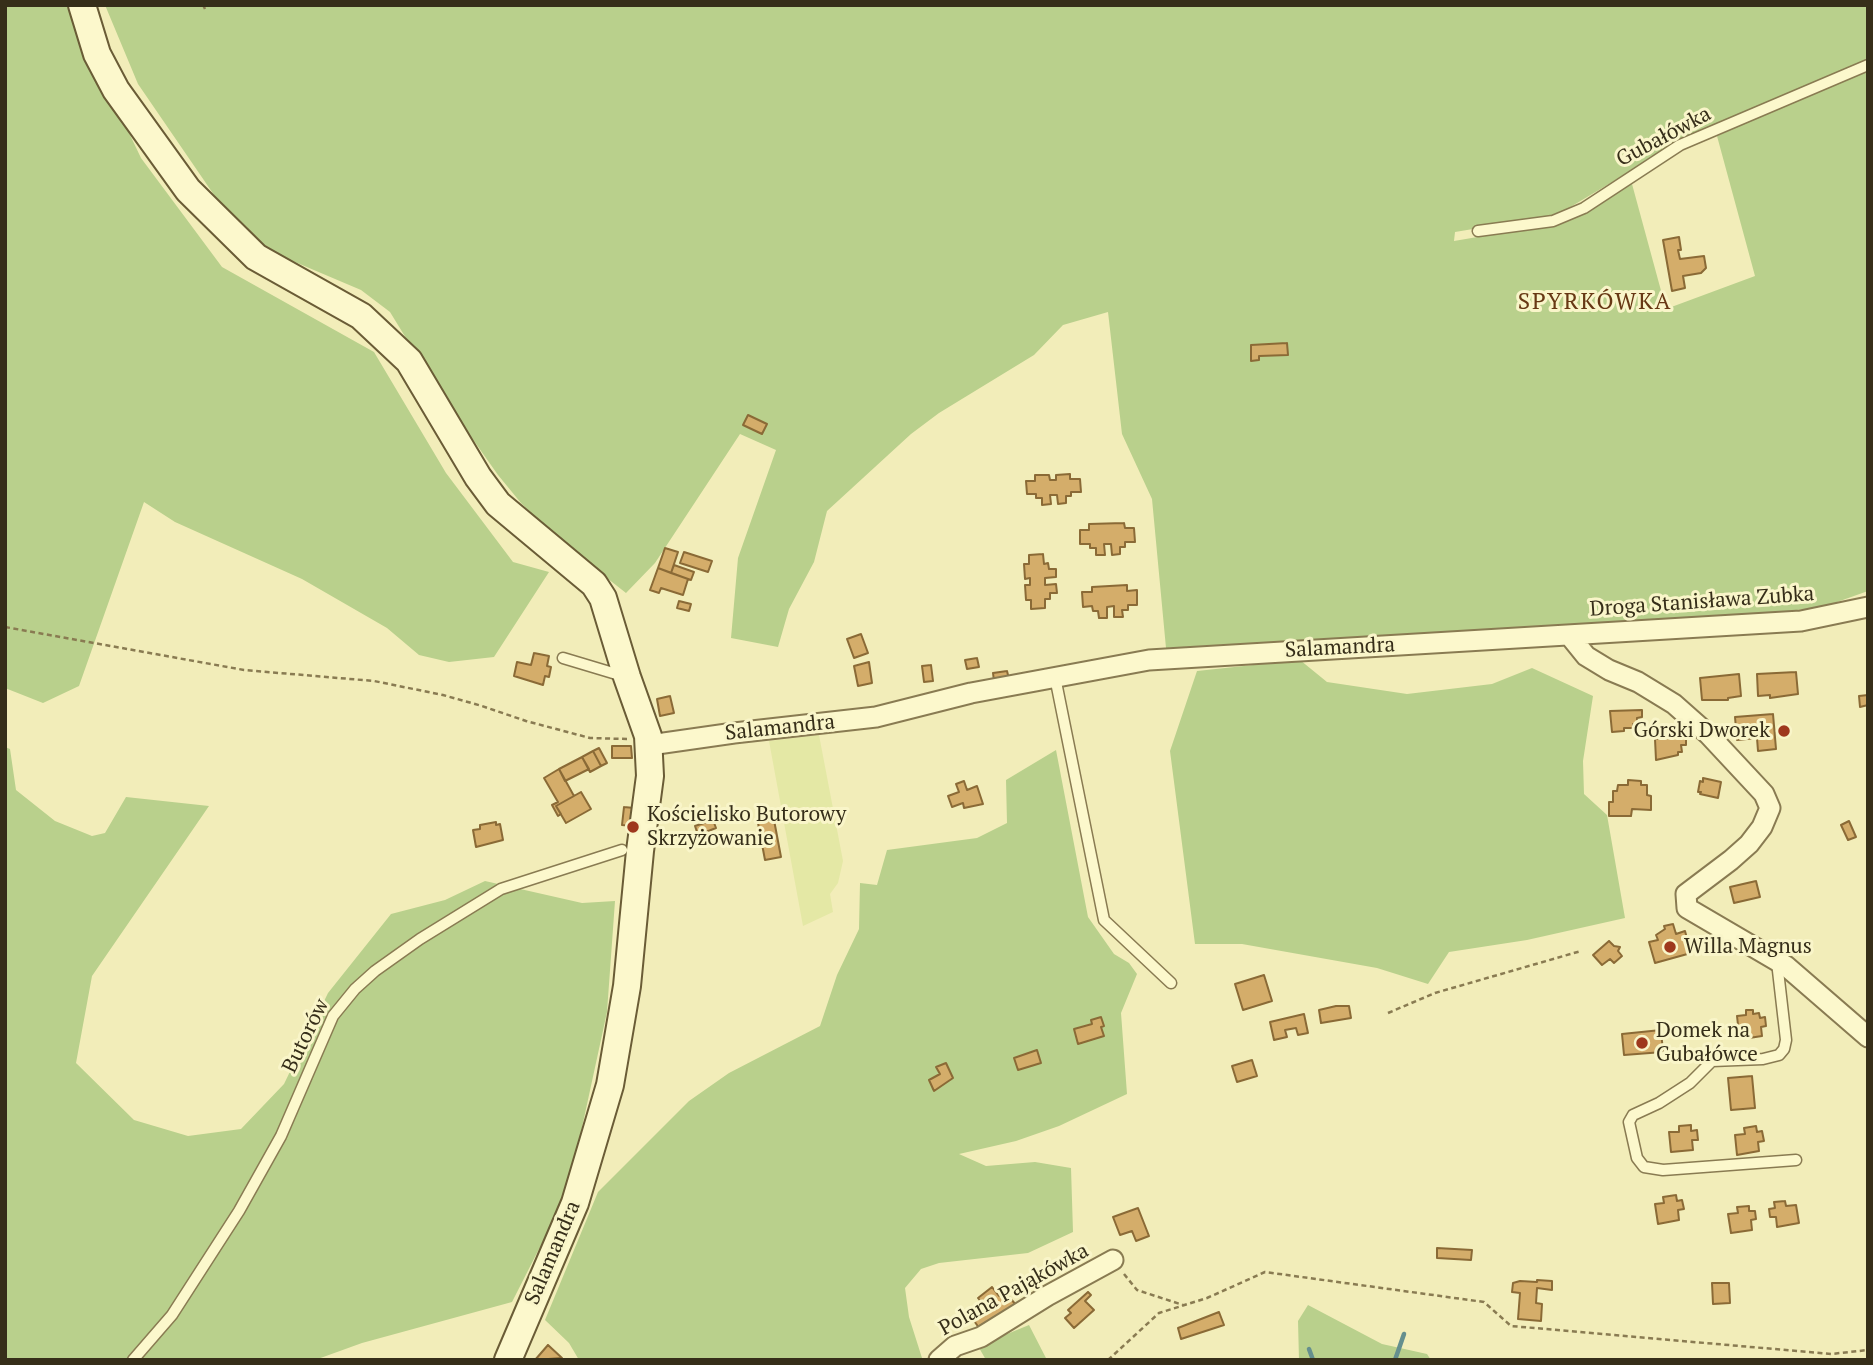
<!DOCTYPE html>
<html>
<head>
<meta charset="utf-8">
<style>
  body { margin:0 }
  #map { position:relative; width:1873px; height:1365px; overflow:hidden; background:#f2edb9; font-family:"PT Serif",serif }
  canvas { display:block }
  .frame { position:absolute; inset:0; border:7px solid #362e19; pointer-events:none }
</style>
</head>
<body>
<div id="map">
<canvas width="1873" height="1365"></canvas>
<div class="frame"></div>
</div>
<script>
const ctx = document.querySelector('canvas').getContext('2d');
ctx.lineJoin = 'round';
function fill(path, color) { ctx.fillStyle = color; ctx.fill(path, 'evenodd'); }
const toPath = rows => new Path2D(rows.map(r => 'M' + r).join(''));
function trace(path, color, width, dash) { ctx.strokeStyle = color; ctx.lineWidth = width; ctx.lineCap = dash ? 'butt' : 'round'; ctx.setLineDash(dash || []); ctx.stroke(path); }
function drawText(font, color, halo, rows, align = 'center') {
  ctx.font = font + ' "PT Serif",serif'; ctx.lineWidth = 6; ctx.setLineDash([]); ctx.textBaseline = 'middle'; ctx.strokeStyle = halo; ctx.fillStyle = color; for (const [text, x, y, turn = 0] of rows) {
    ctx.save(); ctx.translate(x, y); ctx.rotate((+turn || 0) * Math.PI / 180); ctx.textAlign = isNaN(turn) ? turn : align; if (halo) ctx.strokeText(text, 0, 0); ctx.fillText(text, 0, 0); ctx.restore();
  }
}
fill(toPath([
  [819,735,843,861,838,883,830,894,833,912,803,926,769,741]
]), '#e4e8a5');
fill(toPath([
  [5,5,68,5,141,158,222,267,374,352,446,473,513,562,549,572,494,657,449,662,419,655,387,628,302,579,175,522,144,502,79,686,43,703,5,688],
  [105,5,1868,5,1868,60,1796,90,1654,157,1557,215,1455,232,1454,241,1560,223,1632,184,1666,309,1755,276,1717,136,1808,94,1868,70,1868,591,1823,607,1762,614,1166,648,1152,499,1122,434,1108,312,1063,325,1034,355,939,413,911,434,827,511,814,562,789,609,778,647,731,638,738,558,776,450,740,434,655,563,626,593,560,541,521,503,498,475,436,387,390,312,361,290,262,248,236,227,138,84],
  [1300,660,1327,682,1407,694,1492,684,1532,668,1593,696,1583,761,1584,794,1607,815,1625,918,1527,940,1449,952,1428,984,1377,968,1242,944,1195,944,1170,751,1197,671],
  [5,747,10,749,16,790,55,821,92,836,105,833,126,797,209,806,92,976,76,1063,134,1120,188,1136,241,1129,284,1084,328,993,391,914,445,900,485,881,582,903,615,901,607,1012,568,1192,512,1302,362,1343,315,1360,5,1360],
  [1056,750,1088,917,1114,954,1129,963,1137,974,1121,1013,1127,1094,1059,1126,1016,1141,959,1154,986,1166,1035,1162,1071,1168,1073,1232,1028,1253,939,1263,921,1269,905,1288,909,1317,922,1358,920,1360,579,1360,569,1343,545,1320,598,1192,689,1101,729,1073,820,1026,837,975,859,929,860,883,877,885,887,850,977,838,1007,823,1006,780],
  [1308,1305,1382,1344,1427,1354,1431,1360,1299,1360,1298,1321],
  [1029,1325,1047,1360,986,1360,978,1346]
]), '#b9d08c');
trace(toPath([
  [1309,1349,1313,1360],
  [1395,1360,1404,1334]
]), '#658f8e', 4.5);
const building = toPath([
  [1679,237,1681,250,1678,250,1680,259,1704,256,1706,268,1701,273,1683,276,1685,288,1672,291,1663,240,1679,237],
  [1287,343,1288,355,1259,356,1259,360,1251,361,1251,345,1287,343],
  [748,415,767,424,762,434,743,425,748,415],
  [1070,474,1070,479,1080,479,1081,492,1071,492,1071,496,1066,496,1066,503,1058,504,1057,495,1050,495,1051,504,1042,505,1042,498,1036,498,1036,494,1027,494,1026,481,1035,481,1035,475,1049,475,1050,480,1056,480,1056,475,1070,474],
  [1124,523,1125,528,1134,528,1135,542,1125,542,1125,547,1120,547,1120,554,1112,555,1111,544,1104,544,1105,555,1096,555,1096,548,1090,548,1090,544,1080,544,1080,530,1089,530,1089,524,1124,523],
  [665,548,678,552,671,573,658,568,665,548],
  [684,552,712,561,708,572,680,563,684,552],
  [1043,554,1044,564,1048,563,1049,569,1056,569,1056,577,1045,578,1045,585,1056,584,1057,593,1050,593,1050,599,1045,599,1045,608,1031,609,1031,600,1026,600,1025,585,1030,585,1030,578,1025,579,1024,564,1029,564,1029,555,1043,554],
  [674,565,694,572,691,580,671,573,674,565],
  [658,568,688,579,683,595,661,588,659,593,650,590,658,568],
  [1127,585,1127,591,1137,590,1137,605,1128,605,1128,610,1122,610,1123,617,1114,617,1114,606,1107,607,1107,618,1099,618,1098,611,1093,611,1092,606,1083,607,1082,592,1092,592,1092,587,1127,585],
  [679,601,691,604,689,611,677,608,679,601],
  [861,634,868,653,854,658,847,639,861,634],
  [534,653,549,656,547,666,551,667,549,677,545,676,543,685,514,676,517,662,531,665,534,653],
  [977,658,979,667,967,669,965,660,977,658],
  [869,662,872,683,858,686,854,666,869,662],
  [931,665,933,681,924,682,922,666,931,665],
  [1007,671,1009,679,994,681,993,673,1007,671],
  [1796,672,1798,694,1770,698,1770,695,1758,696,1757,674,1796,672],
  [1739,674,1741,696,1728,698,1728,700,1702,700,1700,678,1739,674],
  [1868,695,1868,705,1860,707,1859,696,1868,695],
  [670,696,674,713,660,716,657,699,670,696],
  [1642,710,1642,717,1637,718,1637,724,1633,724,1633,728,1624,728,1624,731,1612,732,1610,711,1642,710],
  [1773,714,1776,749,1758,751,1757,738,1737,740,1735,717,1773,714],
  [1686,737,1686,745,1681,745,1682,752,1678,752,1678,755,1656,760,1655,739,1686,737],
  [612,746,631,746,632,758,612,758,612,746],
  [599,748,607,763,601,766,593,751,599,748],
  [593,751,601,766,590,772,582,757,593,751],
  [582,757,589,769,565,781,559,769,582,757],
  [559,769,574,796,556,806,561,814,558,816,552,805,558,802,544,778,559,769],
  [1703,778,1721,782,1718,798,1700,794,1701,792,1698,792,1700,781,1703,782,1703,778],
  [1628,780,1641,781,1641,785,1647,785,1647,795,1651,796,1651,810,1632,809,1631,816,1609,816,1609,802,1613,802,1613,791,1617,791,1618,785,1628,785,1628,780],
  [964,781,967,790,977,786,983,804,964,808,963,803,952,807,948,796,959,792,956,784,964,781],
  [581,792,591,809,566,823,556,806,581,792],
  [624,807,634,808,631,826,622,825,624,807],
  [713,820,716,828,698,835,695,826,713,820],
  [774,820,781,857,765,860,758,823,774,820],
  [1849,821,1856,837,1848,840,1841,825,1849,821],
  [496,822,496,825,500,824,503,840,476,847,473,830,480,829,480,825,496,822],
  [1756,881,1760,897,1734,903,1730,887,1756,881],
  [1673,924,1676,934,1685,931,1691,953,1655,963,1649,942,1658,940,1656,935,1665,929,1664,926,1673,924],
  [1609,941,1614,946,1620,947,1618,951,1622,956,1614,963,1610,959,1602,965,1593,955,1609,941],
  [1264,975,1272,1001,1243,1010,1235,984,1264,975],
  [1336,1006,1349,1006,1351,1018,1321,1023,1319,1010,1336,1006],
  [1746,1010,1753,1010,1753,1014,1759,1013,1760,1018,1765,1017,1766,1026,1761,1027,1762,1036,1749,1038,1749,1033,1739,1034,1737,1016,1746,1015,1746,1010],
  [1304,1014,1308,1033,1298,1035,1296,1028,1285,1030,1287,1037,1274,1040,1270,1022,1304,1014],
  [1101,1017,1104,1026,1101,1027,1104,1036,1078,1044,1074,1029,1092,1024,1091,1020,1101,1017],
  [1661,1030,1663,1052,1624,1055,1622,1034,1661,1030],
  [1037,1050,1041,1063,1018,1070,1014,1058,1037,1050],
  [1252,1060,1257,1076,1237,1082,1232,1066,1252,1060],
  [946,1063,953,1078,934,1091,929,1080,940,1074,936,1067,946,1063],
  [1752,1076,1755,1108,1731,1110,1728,1078,1752,1076],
  [1691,1125,1691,1131,1697,1130,1698,1140,1692,1140,1693,1150,1671,1152,1669,1132,1679,1132,1679,1126,1691,1125],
  [1756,1126,1757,1132,1762,1131,1764,1141,1758,1142,1759,1151,1737,1155,1735,1135,1745,1134,1744,1128,1756,1126],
  [1676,1195,1677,1201,1682,1200,1684,1209,1678,1210,1679,1220,1658,1224,1655,1204,1664,1203,1663,1197,1676,1195],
  [1785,1201,1786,1206,1796,1205,1799,1223,1777,1227,1776,1217,1770,1217,1769,1209,1775,1208,1774,1202,1785,1201],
  [1749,1206,1749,1211,1755,1211,1756,1219,1751,1220,1752,1230,1731,1233,1728,1214,1738,1213,1737,1207,1749,1206],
  [1138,1208,1149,1236,1136,1241,1132,1231,1120,1235,1113,1217,1138,1208],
  [1437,1248,1472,1250,1471,1260,1437,1258,1437,1248],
  [1537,1280,1552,1281,1552,1290,1537,1288,1536,1303,1542,1304,1541,1321,1518,1319,1520,1293,1512,1292,1513,1283,1520,1281,1537,1282,1537,1280],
  [1712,1283,1729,1283,1730,1303,1713,1304,1712,1283],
  [992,1287,999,1296,1005,1292,1016,1305,982,1332,972,1318,986,1308,978,1298,992,1287],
  [1088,1292,1091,1295,1085,1301,1094,1310,1074,1328,1065,1318,1071,1313,1068,1310,1088,1292],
  [1219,1312,1224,1325,1181,1339,1178,1328,1219,1312],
  [548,1345,562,1358,535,1360,548,1345]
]);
fill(building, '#d4ad6a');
trace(building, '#8a6a36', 2);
const lane = toPath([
  [1478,231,1553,221,1584,208,1680,145,1868,65],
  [563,658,623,676],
  [1055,677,1104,920,1171,983],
  [1777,962,1786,1040,1784,1049,1779,1055,1763,1059,1712,1061,1690,1083,1659,1103,1633,1115,1629,1122,1637,1158,1644,1167,1663,1170,1796,1160],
  [133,1360,172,1315,239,1211,281,1136,333,1016,355,989,375,971,420,939,501,889,622,850]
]);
const street = toPath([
  [1569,635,1586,656,1609,670,1638,682,1674,704,1709,735,1764,794,1770,808,1762,827,1749,844,1731,860,1686,894,1687,908,1786,966,1868,1037],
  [650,745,734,733,876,717,971,693,1149,660,1801,621,1868,607],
  [939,1360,955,1346,981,1337,1047,1296,1113,1260]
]);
const secondary = toPath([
  [82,5,97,54,116,90,188,190,256,257,361,316,409,361,478,477,498,504,594,584,603,598,627,677,648,736,650,776,640,851,627,986,610,1085,575,1203,508,1360]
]);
trace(lane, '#897b52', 13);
trace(street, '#897b52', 23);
trace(secondary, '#6a5c36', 30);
trace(toPath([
  [203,5,205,9],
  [5,627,244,670,374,681,443,695,482,706,526,721,590,738,627,739],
  [1388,1013,1435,993,1581,951],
  [1124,1274,1137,1290,1183,1305],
  [1108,1360,1159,1313,1207,1298,1265,1272,1484,1302,1511,1326,1831,1354,1868,1350]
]), '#897b52', 2.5, [5, 3.5]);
trace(lane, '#fcf8cc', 10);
trace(street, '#fcf8cc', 19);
trace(secondary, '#fcf8cc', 26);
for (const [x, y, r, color] of [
  [1784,731,7,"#9e381d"],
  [633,827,7,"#9e381d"],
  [1670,947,7,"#9e381d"],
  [1642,1043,7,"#9e381d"]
]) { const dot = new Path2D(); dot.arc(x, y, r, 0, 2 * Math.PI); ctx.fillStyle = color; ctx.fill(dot); trace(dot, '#f9f5c9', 2.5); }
drawText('21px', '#362e19', '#f9f5c9', [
  ["Gubałówka",1664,137,-28],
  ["Droga Stanisława Zubka",1702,602,-4],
  ["Salamandra",1340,648,-3],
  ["Salamandra",780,728,-6],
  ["Butorów",306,1036,-64],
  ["Salamandra",553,1253,-67],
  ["Polana Pająkówka",1014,1290,-29]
]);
drawText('21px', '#362e19', '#f9f5c9', [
  ["Górski Dworek",1770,731,"right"],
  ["Kościelisko Butorowy",647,815],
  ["Skrzyżowanie",647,839],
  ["Willa Magnus",1684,947],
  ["Domek na",1656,1031],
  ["Gubałówce",1656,1055]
], 'left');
ctx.letterSpacing = '2px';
drawText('23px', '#673814', '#f9f5c9', [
  ["SPYRKÓWKA",1595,302]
]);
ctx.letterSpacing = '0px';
</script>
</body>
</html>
